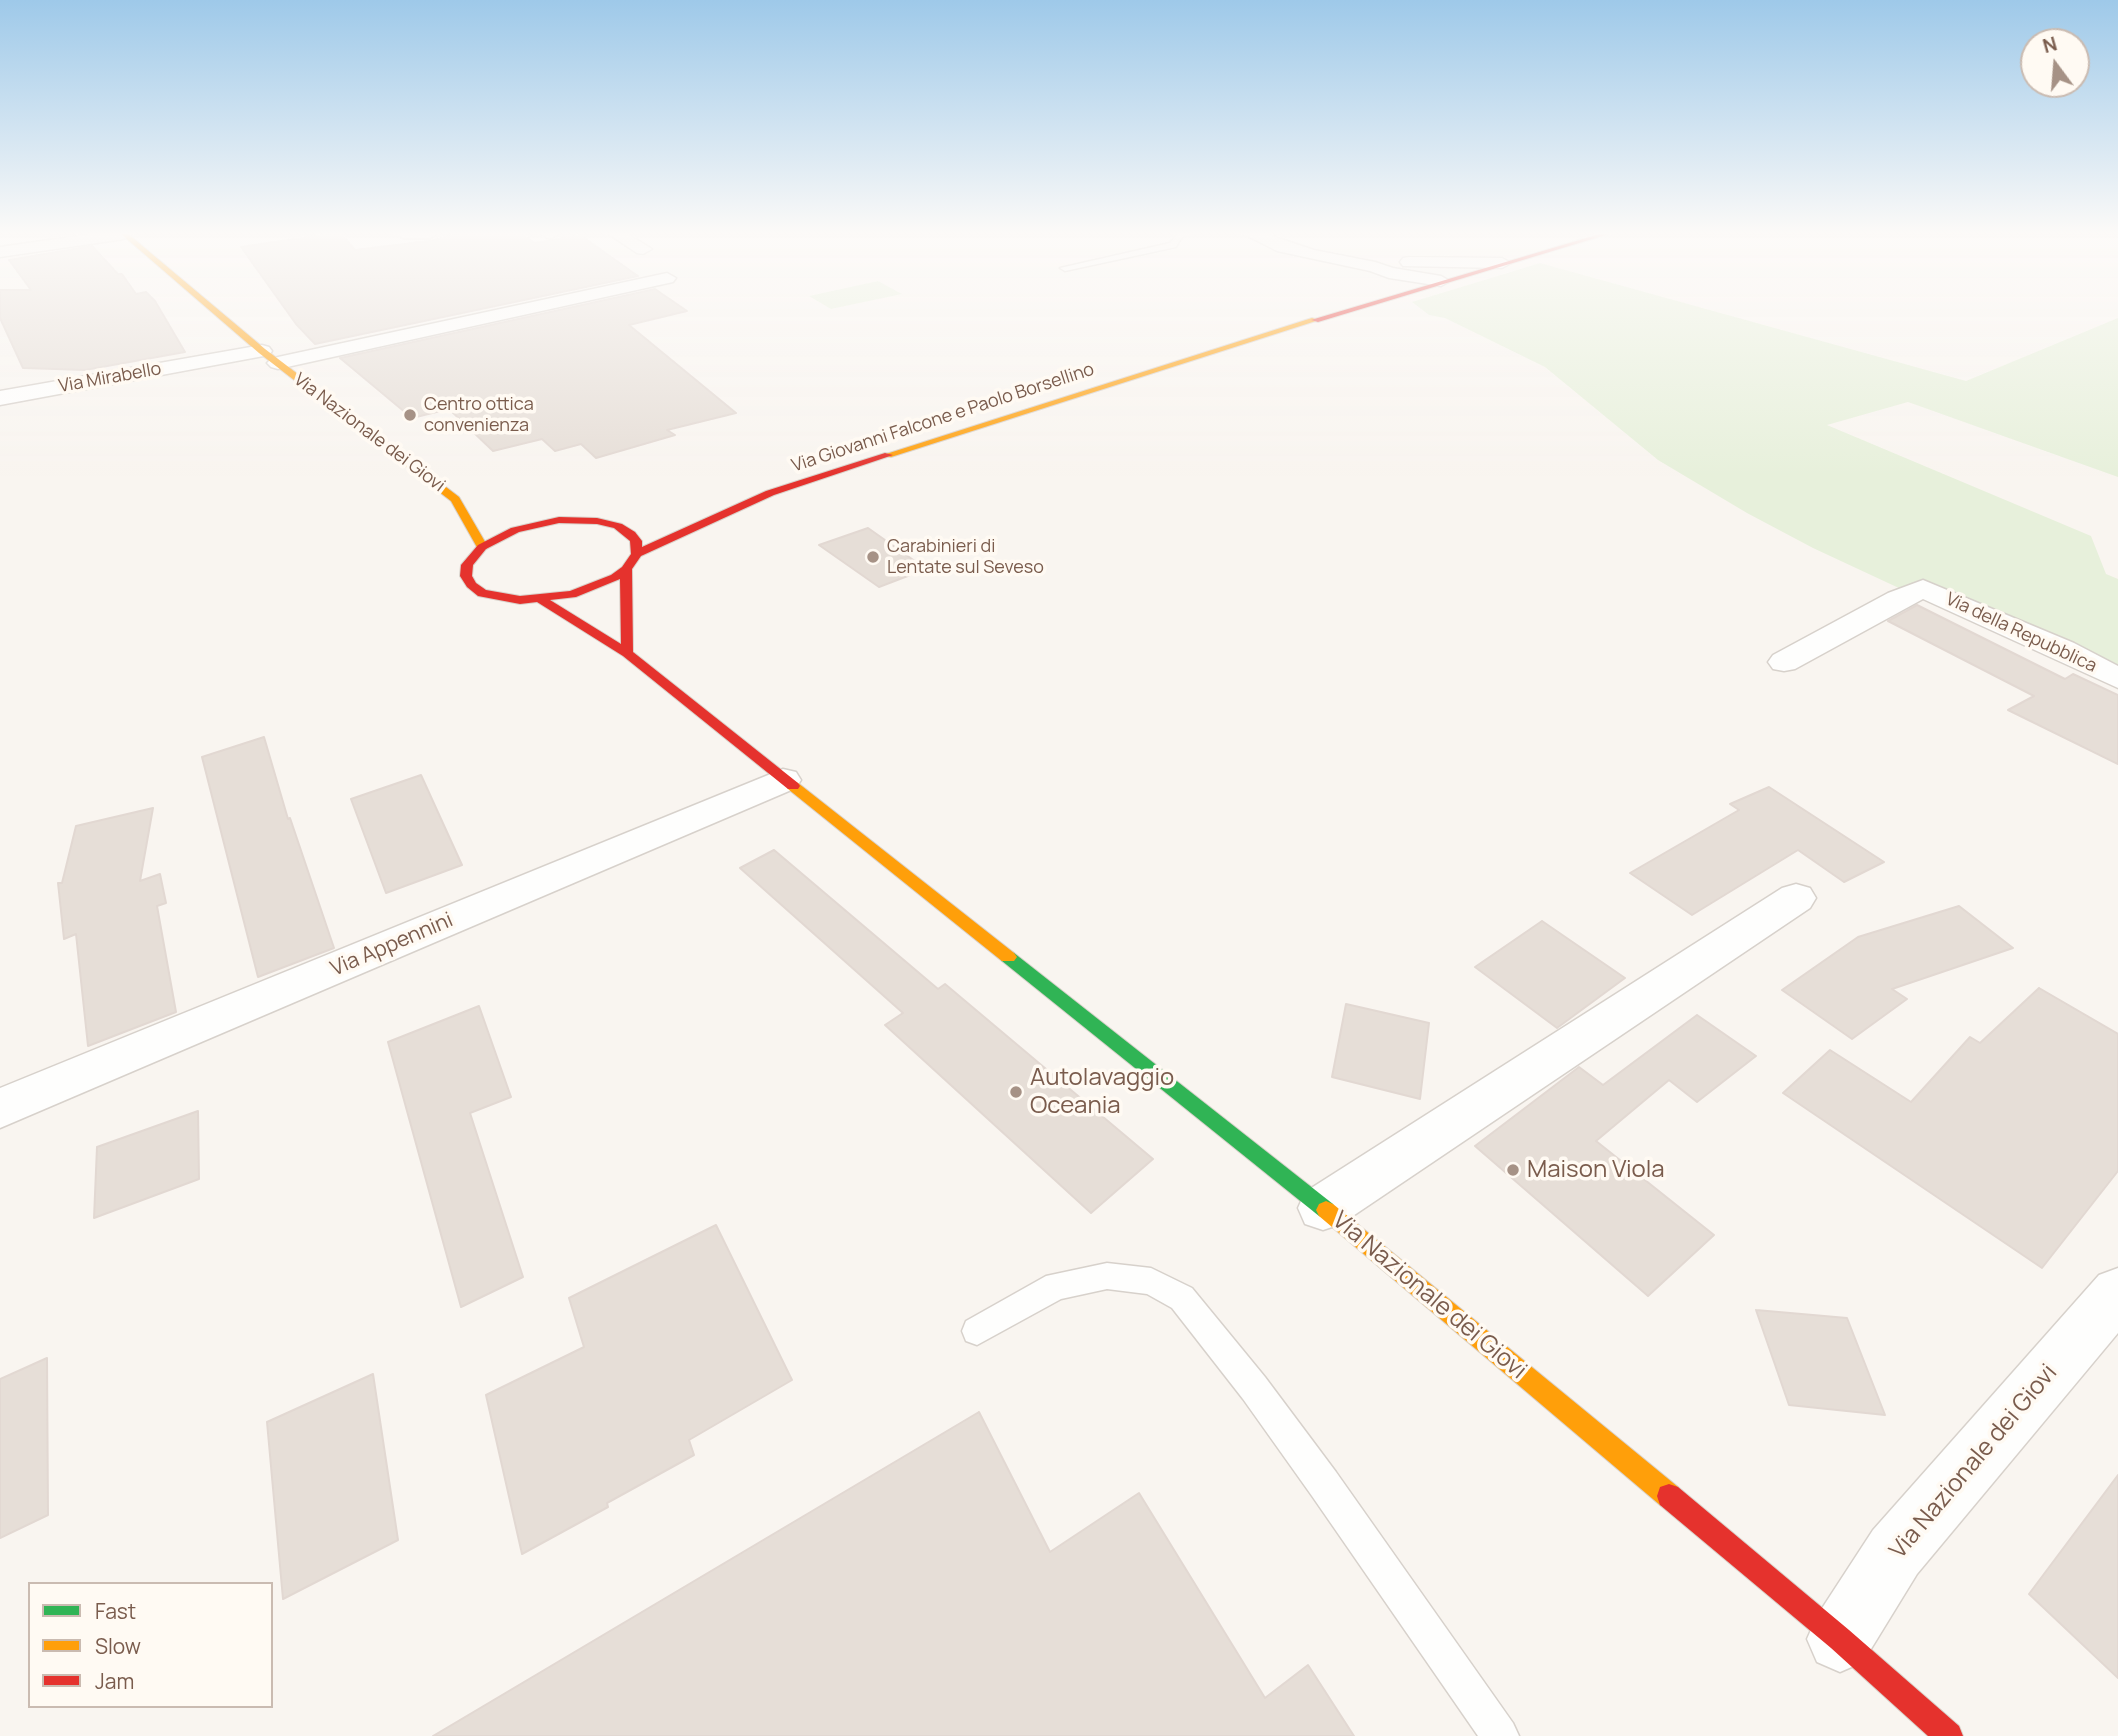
<!DOCTYPE html>
<html>
<head>
<meta charset="utf-8">
<style>
  body { margin:0 }
  #map { position:relative; width:2118px; height:1736px; overflow:hidden; background:#f9f5f0; font-family:Manrope,sans-serif }
  canvas { display:block }
  .legend { position:absolute; left:28px; top:1582px; width:245px; height:126px; box-sizing:border-box; background:#fffaf3; border:2px solid #cabbb1; margin:0; padding:9px 12px; list-style:none; font-size:21px; color:#7a5c4d }
  .legend li { display:flex; align-items:center; gap:14px; height:35px }
  .legend b { width:35px; border:2px solid #cabbb1 }
  .north { position:absolute; left:2020px; top:28px; width:70px; height:70px; box-sizing:border-box; background:#fffaf3; border:2px solid #cabbb1; border-radius:50%; rotate:344deg; font-size:19px; font-weight:700; line-height:28px; text-align:center; color:#7a5c4d }
  .north::after { content:''; display:block; margin:auto; width:24px; height:32px; background:#a69286; clip-path:polygon(50% 0,100% 100%,50% 72%,0 100%) }
</style>
</head>
<body>
<div id="map">
<canvas width="2118" height="1736"></canvas>
<ul class="legend">
<li><b style="height:9px;background:#30b455"></b>Fast</li>
<li><b style="height:9px;background:#ff9f0a"></b>Slow</li>
<li><b style="height:9px;background:#e5322d"></b>Jam</li>
</ul>
<div class="north">N</div>
</div>
<script>
const ctx = document.querySelector('canvas').getContext('2d');
ctx.lineJoin = 'round';
function fill(path, color) { ctx.fillStyle = color; ctx.fill(path, 'evenodd'); }
const toPath = rows => new Path2D(rows.map(r => 'M' + r).join(''));
function trace(path, color, width, dash) { ctx.strokeStyle = color; ctx.lineWidth = width; ctx.lineCap = dash ? 'butt' : 'round'; ctx.setLineDash(dash || []); ctx.stroke(path); }
function drawText(font, color, halo, rows, align = 'center') {
  ctx.font = font + ' Manrope,sans-serif'; ctx.lineWidth = 7; ctx.setLineDash([]); ctx.textBaseline = 'middle'; ctx.strokeStyle = halo; ctx.fillStyle = color; for (const [text, x, y, turn = 0] of rows) {
    ctx.save(); ctx.translate(x, y); ctx.rotate((+turn || 0) * Math.PI / 180); ctx.textAlign = isNaN(turn) ? turn : align; if (halo) ctx.strokeText(text, 0, 0); ctx.fillText(text, 0, 0); ctx.restore();
  }
}
fill(toPath([
  [1540,263,1966,381,2118,318,2118,477,1908,402,1827,425,2091,536,2106,574,2118,579,2118,670,1901,589,1813,548,1747,513,1658,460,1545,367,1445,318,1429,315,1412,302],
  [878,281,902,294,831,309,809,296]
]), '#e7f0db');
const building = toPath([
  [336,233,340,233,355,250,430,241,462,233,520,233,535,243,580,235,638,276,315,344,296,324,241,247,336,233],
  [92,246,118,274,122,274,136,294,146,292,155,301,185,352,85,370,23,368,0,318,0,290,31,290,9,260,92,246],
  [655,289,687,311,629,325,736,413,667,430,675,435,596,458,581,444,555,451,542,439,493,451,449,409,412,418,340,358,655,289],
  [868,528,926,569,879,587,819,545,868,528],
  [1917,605,2065,679,2073,674,2118,695,2118,764,2008,710,2034,696,1888,621,1917,605],
  [264,737,288,819,290,818,334,948,258,977,202,757,264,737],
  [421,775,462,865,386,893,351,799,421,775],
  [1769,787,1884,862,1844,882,1798,850,1692,915,1630,873,1739,810,1730,804,1769,787],
  [153,808,140,881,160,874,166,903,157,906,176,1012,88,1046,76,934,64,939,58,883,62,883,76,826,153,808],
  [774,850,938,989,945,984,1153,1159,1091,1213,885,1025,903,1013,740,868,774,850],
  [1959,906,2013,948,1892,989,1907,999,1852,1039,1782,990,1858,937,1959,906],
  [1542,921,1625,978,1557,1028,1475,967,1542,921],
  [2039,988,2118,1034,2118,1171,2042,1268,1783,1093,1830,1050,1911,1102,1970,1037,1980,1043,2039,988],
  [1346,1004,1429,1023,1420,1099,1332,1077,1346,1004],
  [479,1006,511,1097,470,1113,523,1277,461,1307,388,1042,479,1006],
  [1697,1015,1756,1056,1697,1102,1669,1080,1596,1141,1714,1235,1648,1296,1475,1146,1579,1067,1603,1085,1697,1015],
  [198,1111,199,1179,94,1218,97,1147,198,1111],
  [716,1225,792,1380,689,1440,694,1455,607,1503,608,1507,522,1554,486,1395,584,1347,569,1298,716,1225],
  [1756,1310,1847,1318,1885,1415,1789,1405,1756,1310],
  [47,1358,48,1515,0,1538,0,1379,47,1358],
  [373,1374,398,1540,283,1599,267,1422,373,1374],
  [979,1412,1050,1552,1139,1493,1265,1698,1308,1665,1354,1736,433,1736,979,1412],
  [2118,1475,2118,1678,2029,1594,2118,1475]
]);
fill(building, '#e6ded7');
trace(building, '#e2d8d2', 2);
const lane = toPath([
  [1178,233,1195,233,1182,237,1176,247,1065,271,1060,268,1170,243,1178,233],
  [1107,1263,1151,1268,1192,1288,1265,1377,1336,1472,1513,1723,1519,1736,1478,1736,1312,1496,1243,1399,1172,1308,1147,1294,1107,1289,1061,1299,977,1345,966,1341,962,1331,966,1321,1046,1276,1107,1263]
]);
const street = toPath([
  [99,233,132,234,124,239,0,257,0,247,99,233],
  [395,233,438,233,430,238,403,238,395,233],
  [539,233,557,233,558,234,550,239,539,233],
  [607,233,626,233,652,249,643,254,637,253,607,233],
  [1242,233,1263,233,1314,250,1375,262,1393,268,1441,276,1450,281,1441,286,1389,278,1370,271,1277,251,1242,233],
  [1409,257,1502,258,1511,263,1502,268,1403,266,1400,262,1403,258,1409,257],
  [667,273,676,278,673,282,278,369,271,367,267,363,271,359,278,357,667,273],
  [262,345,269,347,272,351,269,355,0,405,0,391,262,345],
  [1923,580,2074,643,2118,666,2118,688,1923,599,1795,669,1784,671,1773,669,1768,662,1773,655,1888,593,1923,580],
  [783,769,796,772,801,780,796,788,0,1128,0,1088,783,769],
  [1796,884,1810,888,1816,898,1810,908,1341,1224,1323,1230,1305,1224,1298,1208,1305,1192,1782,888,1796,884],
  [2118,1268,2118,1333,1917,1574,1863,1662,1840,1672,1817,1662,1807,1639,1817,1616,1873,1530,2099,1275,2118,1268]
]);
const fast = toPath([
  [1008,951,1014,953,1333,1204,1336,1210,1333,1216,1326,1219,1319,1216,1002,961,999,957,1002,953,1008,951]
]);
const slow = toPath([
  [120,233,127,233,265,349,459,497,488,547,486,549,478,549,451,501,259,353,120,233],
  [1312,318,1319,320,891,457,883,455,1312,318],
  [793,781,798,783,1014,953,1017,957,1014,961,1002,961,788,789,786,786,793,781],
  [1326,1201,1333,1204,1678,1487,1681,1496,1678,1505,1669,1508,1660,1505,1319,1216,1316,1210,1319,1204,1326,1201]
]);
const jam = toPath([
  [1603,233,1612,233,1318,322,1311,320,1603,233],
  [885,453,893,455,774,495,641,556,632,569,633,652,798,783,800,786,798,789,788,789,623,656,537,602,520,604,478,596,467,587,460,576,461,565,478,545,511,528,559,517,597,518,622,524,635,532,642,541,642,547,766,491,885,453],
  [559,523,597,524,614,528,630,541,631,554,622,567,611,575,570,591,520,596,486,590,476,583,472,576,473,565,486,549,519,532,559,523],
  [620,579,621,644,550,600,576,597,620,579],
  [1669,1484,1678,1487,1849,1630,1959,1726,1963,1736,1928,1736,1831,1648,1660,1505,1657,1496,1660,1487,1669,1484]
]);
trace(lane, '#d7d1cb', 3);
trace(street, '#d7d1cb', 3);
trace(fast, '#d9d2cb', 2);
trace(slow, '#d9d2cb', 2);
trace(jam, '#d9d2cb', 2);
fill(lane, '#fefefd');
fill(street, '#fefefd');
fill(fast, '#30b455');
fill(slow, '#ff9f0a');
fill(jam, '#e5322d');
const sky = ctx.createLinearGradient(0, 0, 0, 476);
sky.addColorStop(0, '#9ec9e9');
sky.addColorStop(0.49, '#fcfaf8');
sky.addColorStop(1, '#fcfaf800');
ctx.fillStyle = sky;
ctx.fillRect(0, 0, 2118, 476);
for (const [x, y, r, color] of [
  [410,415,7,"#a69286"],
  [873,557,7,"#a69286"],
  [1016,1092,7,"#a69286"],
  [1513,1170,7,"#a69286"]
]) { const dot = new Path2D(); dot.arc(x, y, r, 0, 2 * Math.PI); ctx.fillStyle = color; ctx.fill(dot); trace(dot, '#fffaf3', 2.5); }
drawText('18px', '#7a5c4d', '#fffaf3', [
  ["Via Mirabello",110,378,-10],
  ["Via Giovanni Falcone e Paolo Borsellino",943,418,-18],
  ["Via Nazionale dei Giovi",369,433,37],
  ["Via della Repubblica",2021,633,25]
]);
drawText('18px', '#7a5c4d', '#fffaf3', [
  ["Centro ottica",424,405],
  ["convenienza",424,426],
  ["Carabinieri di",887,547],
  ["Lentate sul Seveso",887,568]
], 'left');
drawText('21px', '#7a5c4d', '#fffaf3', [
  ["Via Appennini",392,945,-23]
]);
drawText('24px', '#7a5c4d', '#fffaf3', [
  ["Autolavaggio",1030,1078],
  ["Oceania",1030,1106],
  ["Maison Viola",1527,1170]
], 'left');
drawText('24px', '#7a5c4d', '#fffaf3', [
  ["Via Nazionale dei Giovi",1429,1296,40],
  ["Via Nazionale dei Giovi",1974,1462,-50]
]);
</script>
</body>
</html>
